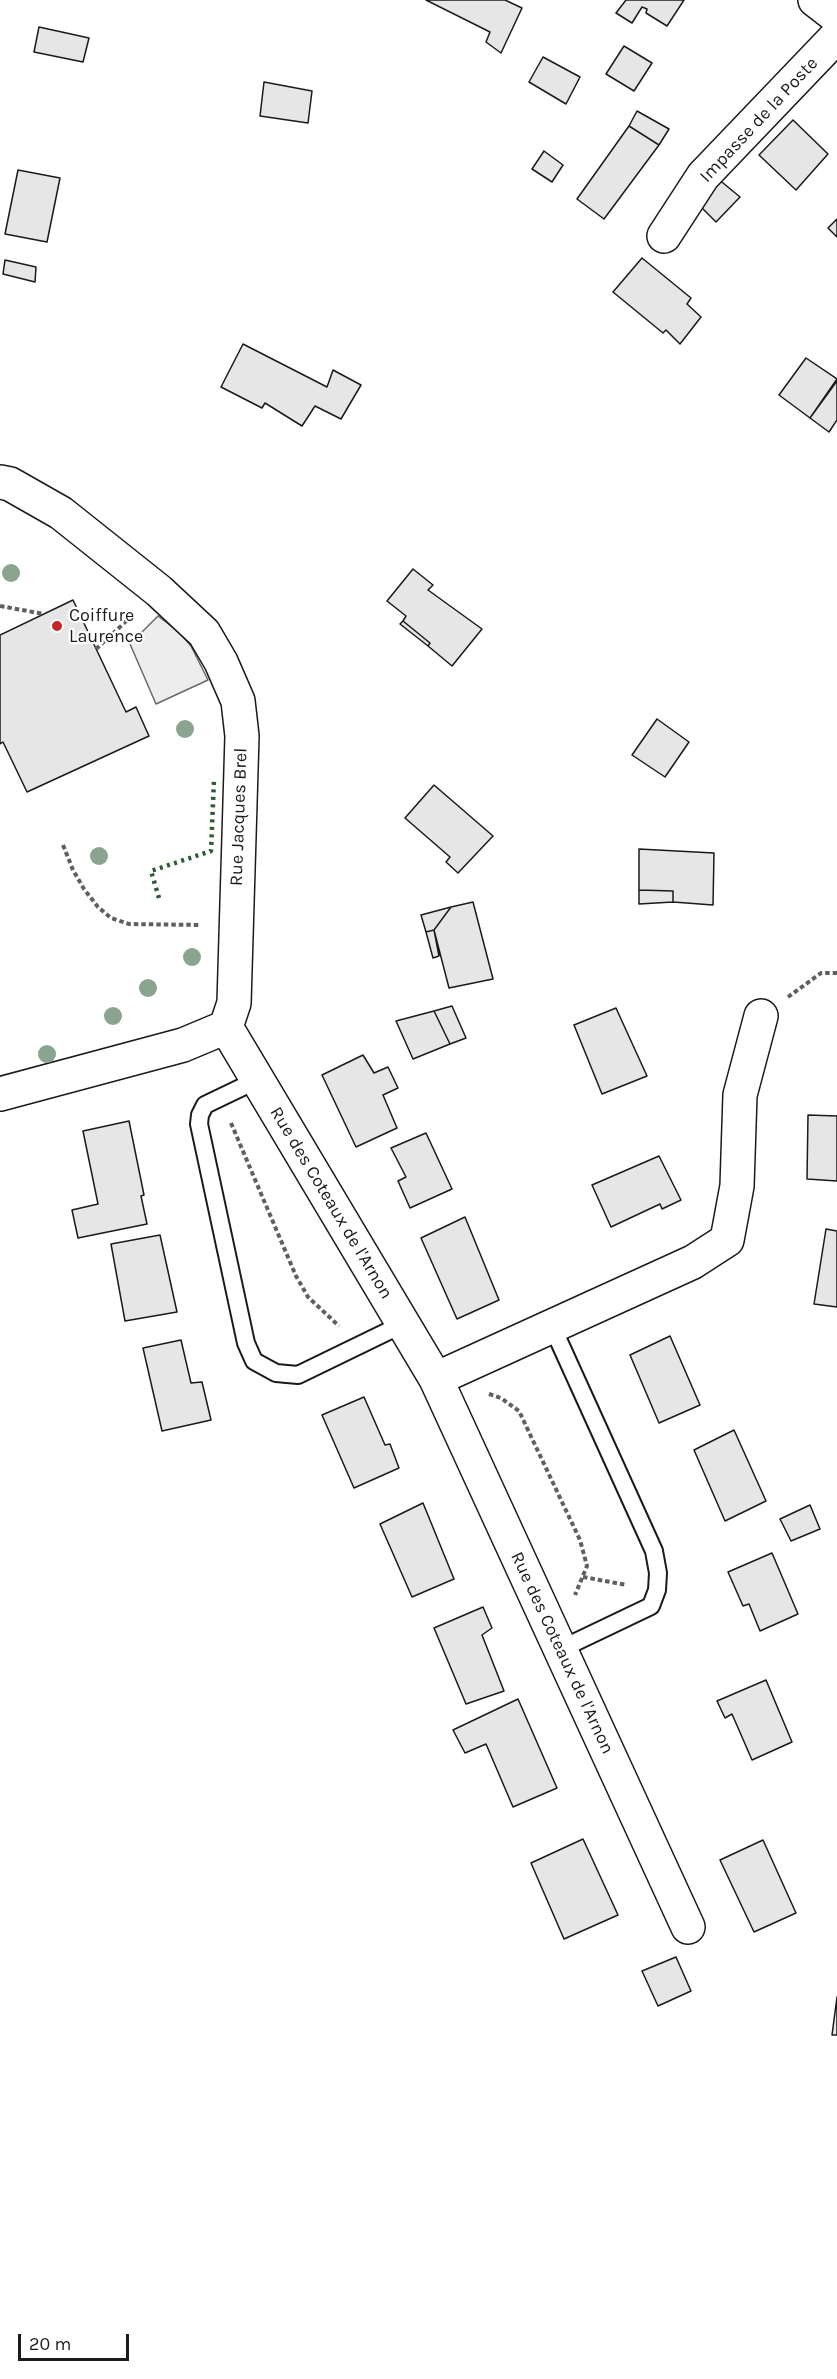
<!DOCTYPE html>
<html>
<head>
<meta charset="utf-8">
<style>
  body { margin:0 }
  #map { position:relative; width:837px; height:2379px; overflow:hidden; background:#fff; font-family:Karla,sans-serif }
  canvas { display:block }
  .scale { position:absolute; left:18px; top:2334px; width:111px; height:27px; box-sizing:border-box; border:3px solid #1a1a1a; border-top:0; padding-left:8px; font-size:18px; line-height:21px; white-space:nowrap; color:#1a1a1a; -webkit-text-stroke:4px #fff; paint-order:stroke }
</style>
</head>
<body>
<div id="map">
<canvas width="837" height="2379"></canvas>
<div class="scale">20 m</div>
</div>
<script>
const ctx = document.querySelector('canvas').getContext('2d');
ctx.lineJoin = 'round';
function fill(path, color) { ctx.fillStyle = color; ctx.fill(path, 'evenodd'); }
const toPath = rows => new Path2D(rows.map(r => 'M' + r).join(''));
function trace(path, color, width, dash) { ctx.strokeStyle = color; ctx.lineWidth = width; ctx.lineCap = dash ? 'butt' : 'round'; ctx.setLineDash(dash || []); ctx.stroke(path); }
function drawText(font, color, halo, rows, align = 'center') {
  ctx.font = font + ' Karla,sans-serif'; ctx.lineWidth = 4.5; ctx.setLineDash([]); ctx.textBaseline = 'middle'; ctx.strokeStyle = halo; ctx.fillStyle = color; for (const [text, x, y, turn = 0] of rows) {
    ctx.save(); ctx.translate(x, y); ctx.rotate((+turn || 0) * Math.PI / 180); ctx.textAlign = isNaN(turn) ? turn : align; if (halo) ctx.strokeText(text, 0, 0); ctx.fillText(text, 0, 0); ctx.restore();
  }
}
const built = toPath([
  [158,616,179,632,191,646,208,680,156,704,130,644,158,616]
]);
fill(built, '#ededed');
trace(built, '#6a6a6a', 1.5);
const building = toPath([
  [426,0,505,0,522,8,501,53,486,42,490,32,426,0],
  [626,0,684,0,667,26,646,13,647,9,642,7,632,23,616,13,626,0],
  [39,27,89,38,83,62,34,52,39,27],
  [624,46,652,63,634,91,606,74,624,46],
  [543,57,580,77,566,104,529,82,543,57],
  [264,82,312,91,308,123,260,116,264,82],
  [637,111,669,129,659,145,629,126,637,111],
  [793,120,828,154,796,190,759,155,793,120],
  [629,126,659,145,604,219,577,199,629,126],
  [544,151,563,165,552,182,532,169,544,151],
  [18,170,60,178,47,242,5,234,18,170],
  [717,178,740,197,716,222,696,202,717,178],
  [837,219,837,237,828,228,837,219],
  [642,258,691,298,687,304,701,317,680,344,666,330,663,333,613,292,642,258],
  [5,260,36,267,35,282,3,274,5,260],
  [243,344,327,387,333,370,361,385,341,419,315,406,302,426,265,403,262,408,221,387,243,344],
  [806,358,837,379,810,418,779,395,806,358],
  [837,381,837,420,829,432,810,418,837,381],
  [413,569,433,585,428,590,482,629,452,666,428,646,430,643,403,621,406,616,387,601,413,569],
  [73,600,126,712,136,707,149,736,27,792,3,742,0,744,0,635,73,600],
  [403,621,430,643,428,646,400,624,403,621],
  [657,719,689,742,665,777,632,755,657,719],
  [434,785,493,836,458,873,446,862,450,857,405,818,434,785],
  [639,849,714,853,713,905,673,902,673,891,639,890,639,849],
  [639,890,673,891,673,902,639,904,639,890],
  [473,902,493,979,449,988,434,930,451,907,473,902],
  [451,907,434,930,426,932,421,915,451,907],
  [434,930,439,956,433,958,426,932,434,930],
  [452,1006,466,1038,450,1044,434,1011,452,1006],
  [616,1008,647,1076,602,1094,574,1025,616,1008],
  [434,1011,450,1044,413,1059,396,1021,434,1011],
  [363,1055,374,1073,388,1067,398,1088,383,1095,397,1128,356,1147,322,1075,363,1055],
  [808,1115,837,1116,837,1181,807,1179,808,1115],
  [129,1121,144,1195,141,1196,147,1224,78,1238,72,1210,98,1204,83,1131,129,1121],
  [426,1133,452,1189,410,1208,398,1181,406,1177,391,1148,426,1133],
  [659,1156,681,1200,662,1209,660,1204,611,1227,592,1185,659,1156],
  [465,1217,499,1300,457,1319,421,1238,465,1217],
  [826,1229,837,1231,837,1307,814,1304,826,1229],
  [160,1235,177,1312,125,1321,111,1244,160,1235],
  [670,1336,700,1405,659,1423,630,1355,670,1336],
  [181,1340,191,1383,202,1382,211,1420,162,1431,143,1348,181,1340],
  [364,1397,385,1445,390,1444,399,1468,354,1488,322,1415,364,1397],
  [734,1430,766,1501,725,1521,694,1450,734,1430],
  [423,1503,454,1579,412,1597,380,1524,423,1503],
  [810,1505,820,1529,791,1541,780,1519,810,1505],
  [772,1553,798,1614,760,1631,749,1604,743,1606,728,1572,772,1553],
  [483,1607,492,1628,482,1635,504,1691,466,1704,434,1628,483,1607],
  [766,1680,792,1742,752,1760,732,1714,725,1718,717,1701,766,1680],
  [518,1699,557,1788,513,1807,486,1744,465,1753,453,1730,518,1699],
  [583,1839,618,1915,564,1939,531,1863,583,1839],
  [763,1840,796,1913,754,1932,720,1860,763,1840],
  [676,1957,691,1991,658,2006,642,1971,676,1957],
  [837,1997,837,2035,832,2035,837,1997]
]);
fill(building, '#e6e6e6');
trace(building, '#1a1a1a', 1.5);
const service = toPath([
  [257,1080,205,1105,200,1115,199,1124,246,1343,254,1361,276,1373,298,1375,403,1324],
  [552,1326,654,1551,658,1573,657,1590,651,1606,561,1649]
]);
const minor = toPath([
  [664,236,703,176,837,36],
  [0,482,10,484,61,513,159,591,204,633,221,662,238,701,242,736,234,1003,226,1027,183,1045,0,1094],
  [226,1027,436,1379,688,1927],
  [436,1379,693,1262,727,1240,737,1186,740,1095,761,1016]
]);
const secondary = toPath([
  [815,0,837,17]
]);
trace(service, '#1a1a1a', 20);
trace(minor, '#1a1a1a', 36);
trace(secondary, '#1a1a1a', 36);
trace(toPath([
  [0,606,44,614],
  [96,649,134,614],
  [63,845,73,870,84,889,98,907,111,918,129,924,200,925],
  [788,997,821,973,837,973],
  [231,1123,296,1276,308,1297,339,1326],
  [489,1394,501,1398,519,1411,580,1540,587,1566,575,1595],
  [583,1577,627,1585]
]), '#5f5f5f', 4, [4.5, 3]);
trace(service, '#fff', 16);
trace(minor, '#fff', 33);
trace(secondary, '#fff', 33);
trace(toPath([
  [159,898,151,871,211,851,214,779]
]), '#2b5a34', 4.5, [3, 4.5]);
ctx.fillStyle = '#8aa48f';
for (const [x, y] of [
  [11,573],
  [185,729],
  [99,856],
  [192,957],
  [148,988],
  [113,1016],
  [47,1054]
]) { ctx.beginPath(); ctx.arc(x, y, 9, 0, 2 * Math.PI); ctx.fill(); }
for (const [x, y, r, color] of [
  [57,626,6,"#c62828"]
]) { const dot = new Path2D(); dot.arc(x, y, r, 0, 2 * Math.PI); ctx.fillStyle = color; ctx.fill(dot); trace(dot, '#fff', 2); }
drawText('18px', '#1a1a1a', '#fff', [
  ["Impasse de la Poste",759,120,-47],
  ["Rue Jacques Brel",239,817,-88],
  ["Rue des Coteaux de l'Arnon",331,1203,59],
  ["Rue des Coteaux de l'Arnon",562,1653,65]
]);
drawText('18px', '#1a1a1a', '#fff', [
  ["Coiffure",69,616],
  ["Laurence",69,637]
], 'left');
</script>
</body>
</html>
